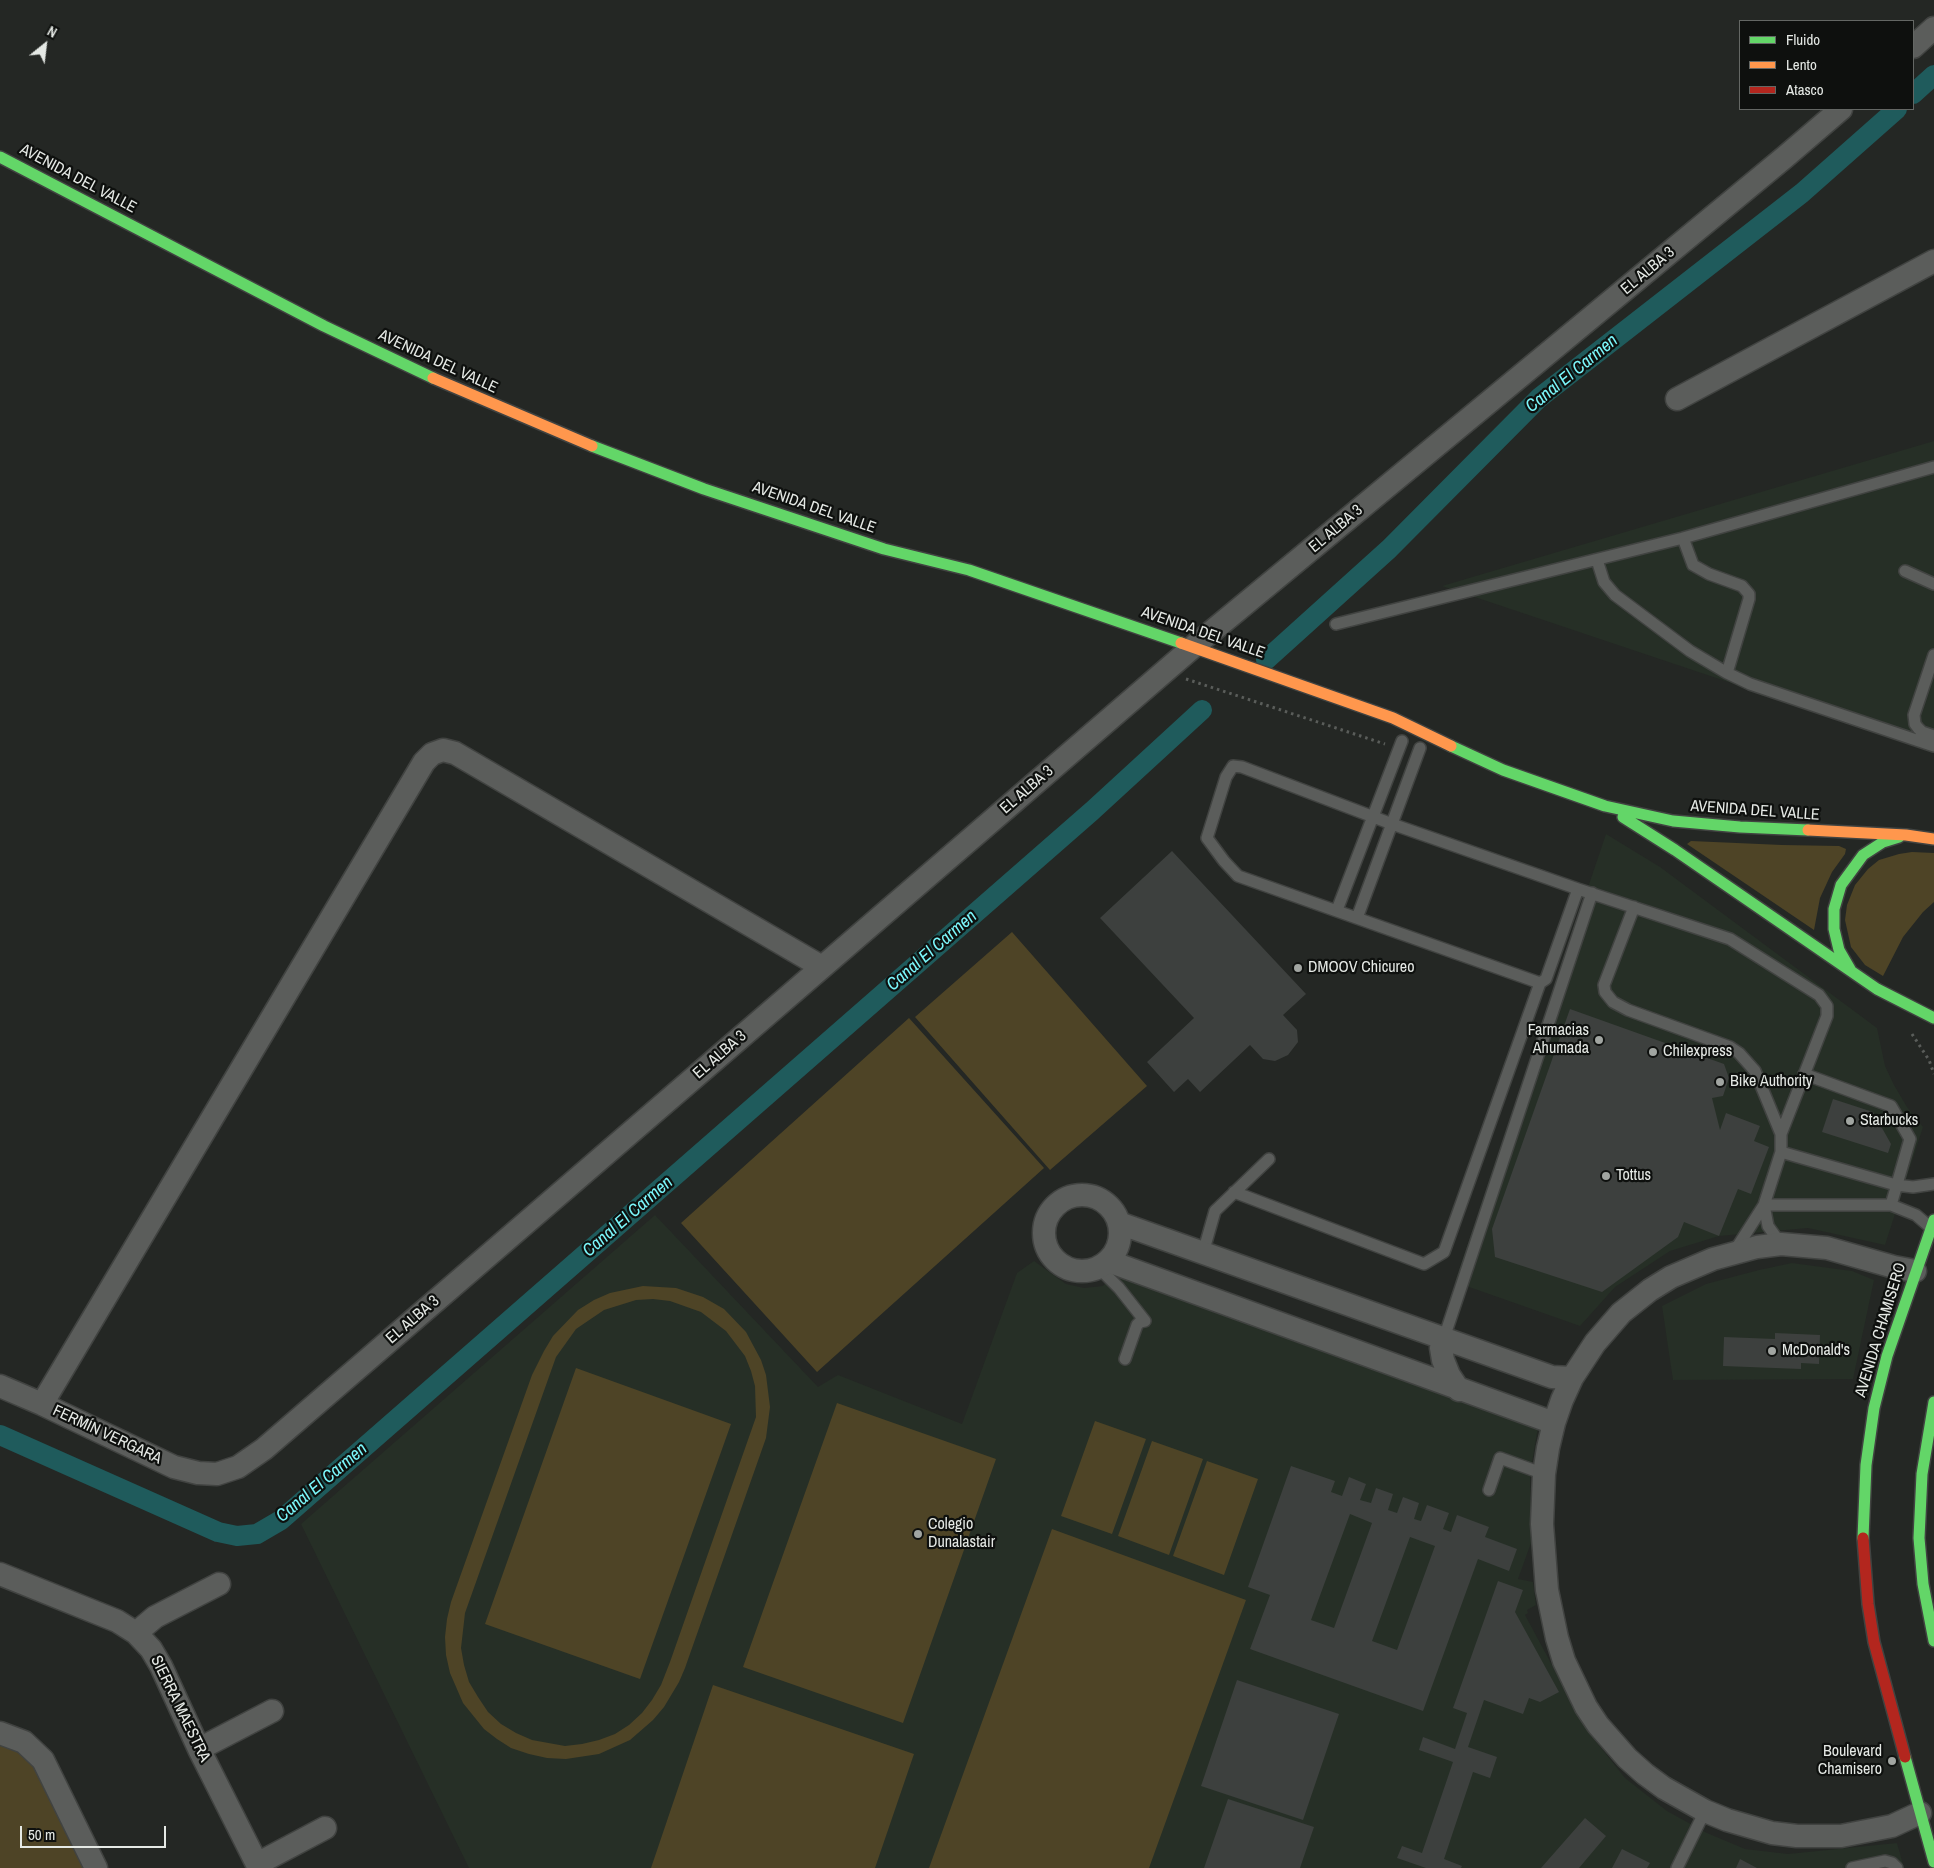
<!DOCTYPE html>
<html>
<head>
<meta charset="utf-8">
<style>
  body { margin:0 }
  #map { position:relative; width:1934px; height:1868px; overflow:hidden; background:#242724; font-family:"Archivo Narrow",sans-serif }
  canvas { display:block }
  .legend { position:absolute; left:1739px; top:20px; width:175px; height:90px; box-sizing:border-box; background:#0e100e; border:1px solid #646764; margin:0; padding:6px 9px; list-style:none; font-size:15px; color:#e5e9e5 }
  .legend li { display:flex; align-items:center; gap:10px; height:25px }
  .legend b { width:25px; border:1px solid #646764 }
  .north { position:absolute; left:20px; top:20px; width:50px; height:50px; -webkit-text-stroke:4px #0e100e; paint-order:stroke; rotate:29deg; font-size:14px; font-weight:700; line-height:20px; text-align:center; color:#e5e9e5 }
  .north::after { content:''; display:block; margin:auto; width:18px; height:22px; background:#e5e9e5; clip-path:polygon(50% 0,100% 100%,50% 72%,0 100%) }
  .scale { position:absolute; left:20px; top:1826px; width:146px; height:22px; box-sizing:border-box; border:2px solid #e5e9e5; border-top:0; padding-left:6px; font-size:15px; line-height:18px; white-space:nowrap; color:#e5e9e5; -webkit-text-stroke:4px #0e100e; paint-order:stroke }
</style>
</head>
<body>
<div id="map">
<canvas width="1934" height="1868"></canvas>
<ul class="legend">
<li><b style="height:6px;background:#63d668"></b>Fluido</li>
<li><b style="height:6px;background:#ff974d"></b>Lento</li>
<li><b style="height:6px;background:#b3261e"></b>Atasco</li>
</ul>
<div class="north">N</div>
<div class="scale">50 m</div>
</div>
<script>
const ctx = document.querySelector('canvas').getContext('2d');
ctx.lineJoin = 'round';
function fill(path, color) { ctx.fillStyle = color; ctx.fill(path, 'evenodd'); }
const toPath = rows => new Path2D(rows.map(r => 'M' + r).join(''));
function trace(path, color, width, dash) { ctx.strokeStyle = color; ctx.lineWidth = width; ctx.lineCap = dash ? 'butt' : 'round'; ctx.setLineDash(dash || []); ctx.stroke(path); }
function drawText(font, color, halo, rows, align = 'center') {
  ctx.font = font + ' "Archivo Narrow",sans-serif'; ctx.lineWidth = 4.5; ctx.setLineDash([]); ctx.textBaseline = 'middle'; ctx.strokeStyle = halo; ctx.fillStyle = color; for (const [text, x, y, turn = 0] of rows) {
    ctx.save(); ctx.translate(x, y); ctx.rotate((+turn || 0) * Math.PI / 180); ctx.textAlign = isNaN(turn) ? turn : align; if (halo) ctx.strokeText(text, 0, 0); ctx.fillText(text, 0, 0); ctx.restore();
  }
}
fill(toPath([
  [1934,441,1934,751,1442,586],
  [1606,834,1660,867,1877,1028,1885,1066,1894,1085,1907,1107,1923,1127,1885,1245,1808,1228,1719,1236,1670,1251,1615,1287,1580,1326,1455,1282],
  [655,1215,818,1387,838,1375,962,1424,1017,1273,1034,1261,1066,1284,1084,1288,1103,1286,1116,1270,1538,1427,1530,1474,1531,1543,1518,1579,1533,1582,1536,1605,1527,1610,1528,1613,1525,1615,1587,1730,1625,1778,1667,1811,1707,1833,1745,1849,1788,1854,1897,1843,1904,1868,469,1868,301,1524],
  [1792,1263,1852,1271,1874,1280,1853,1379,1673,1380,1662,1306,1706,1284,1759,1270]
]), '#262f26');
fill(toPath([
  [1691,841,1782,845,1839,846,1846,849,1845,854,1832,872,1820,898,1814,930,1687,844],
  [1912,852,1934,853,1934,902,1923,912,1903,937,1883,976,1865,965,1851,947,1845,920,1847,905,1855,885,1868,869,1879,860,1899,854],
  [1012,932,1147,1086,1050,1170,915,1017],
  [909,1018,1044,1168,817,1372,681,1223],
  [643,1286,676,1288,703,1297,724,1309,746,1332,761,1360,766,1375,770,1407,766,1438,685,1668,679,1682,664,1707,653,1720,630,1740,599,1754,566,1759,547,1758,529,1754,511,1748,497,1739,484,1729,463,1703,450,1673,446,1655,445,1637,447,1619,451,1602,532,1375,544,1351,553,1336,578,1310,594,1300,610,1293],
  [653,1299,670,1301,701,1312,726,1331,745,1356,751,1371,755,1386,756,1417,670,1662,661,1685,652,1700,642,1713,629,1725,615,1734,599,1740,582,1744,565,1746,532,1740,516,1733,501,1724,488,1712,478,1697,469,1682,464,1665,461,1648,465,1613,556,1357,576,1329,604,1310,636,1300],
  [576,1368,731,1424,640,1679,485,1624],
  [837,1403,996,1459,903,1723,743,1667],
  [1095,1421,1146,1439,1112,1534,1061,1516],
  [1152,1441,1203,1459,1169,1555,1118,1536],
  [1207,1461,1258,1479,1224,1575,1173,1556],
  [1052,1529,1246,1600,1149,1868,929,1868],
  [713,1685,914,1754,875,1868,651,1868],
  [0,1743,22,1752,38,1769,85,1868,0,1868]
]), '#4e4426');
trace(toPath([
  [1913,94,1934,75],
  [1266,660,1389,549,1539,398,1802,193,1897,109],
  [0,1435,218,1532,237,1536,257,1534,281,1520,1092,811,1202,710]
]), '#1f5b5c', 20);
fill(toPath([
  [1172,851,1306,994,1283,1015,1297,1030,1298,1042,1288,1055,1275,1061,1263,1059,1250,1045,1200,1092,1188,1079,1174,1092,1147,1062,1194,1018,1100,918],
  [1570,1009,1724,1064,1729,1078,1723,1096,1712,1098,1720,1130,1726,1113,1760,1126,1754,1141,1769,1147,1751,1194,1738,1189,1719,1236,1684,1222,1678,1237,1602,1292,1495,1257,1492,1229],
  [1833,1099,1873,1112,1891,1144,1888,1153,1822,1132],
  [1775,1333,1820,1335,1819,1364,1801,1363,1801,1369,1723,1366,1724,1337,1775,1339],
  [1291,1466,1335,1481,1331,1492,1342,1496,1349,1477,1366,1484,1360,1500,1371,1503,1376,1488,1393,1494,1388,1510,1397,1513,1403,1497,1419,1503,1414,1519,1421,1521,1427,1505,1449,1513,1443,1529,1451,1532,1457,1515,1489,1527,1485,1537,1517,1549,1509,1571,1478,1559,1423,1711,1250,1649,1270,1595,1248,1587],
  [1350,1514,1372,1523,1334,1628,1311,1620],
  [1410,1537,1435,1546,1397,1650,1372,1641],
  [1498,1581,1523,1590,1515,1612,1559,1692,1540,1702,1529,1698,1523,1714,1484,1700,1468,1747,1497,1757,1490,1778,1473,1772,1444,1859,1462,1866,1461,1868,1426,1868,1397,1858,1402,1846,1422,1853,1453,1762,1419,1750,1423,1737,1455,1749,1467,1713,1453,1708],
  [1237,1680,1339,1714,1303,1820,1201,1786],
  [1228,1799,1314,1827,1300,1868,1204,1868],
  [1585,1818,1606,1836,1579,1868,1541,1868],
  [1622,1849,1650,1863,1647,1868,1612,1868],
  [1740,1859,1757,1868,1736,1868]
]), '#3d403e');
const lane = toPath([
  [1683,538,1693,565,1709,574,1742,586,1749,594,1749,599,1727,673],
  [1597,560,1604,582,1615,595,1690,651,1727,673,1750,684,1934,746],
  [1905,571,1934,584],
  [1336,624,1683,538,1934,467],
  [1934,655,1914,715,1915,724,1918,728,1922,732,1934,736],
  [1578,889,1546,979,1540,983,1238,876,1224,861,1207,838,1226,777,1233,766,1242,767,1392,824,1578,889,1730,939,1819,995,1827,1006,1827,1016,1781,1134,1781,1152,1764,1205,1734,1252],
  [1634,907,1604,985,1605,992,1613,1002,1628,1010,1730,1047,1739,1053,1755,1071,1781,1134],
  [1337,910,1402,741],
  [1357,918,1420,748],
  [1804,1074,1891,1106,1910,1139,1891,1205],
  [1781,1152,1896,1185,1913,1187,1934,1184],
  [1234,1192,1424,1264,1444,1252,1540,983],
  [1764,1205,1891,1205,1916,1215,1930,1227],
  [1764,1205,1768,1226,1781,1244],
  [1203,1253,1215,1211,1269,1159],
  [1098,1267,1119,1288,1145,1321,1140,1322,1137,1325,1125,1359],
  [1444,1338,1592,893],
  [1489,1490,1500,1458,1544,1474],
  [1677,1868,1705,1811],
  [1852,1868,1885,1861,1892,1863,1897,1868]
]);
const street = toPath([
  [1913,47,1934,28],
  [1677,399,1934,261],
  '1044 1233a38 38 0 1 1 76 0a38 38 0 1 1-76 0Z',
  [1119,1223,1552,1377,1572,1378],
  [1108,1261,1554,1423],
  [1915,1271,1894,1267,1827,1248,1781,1244,1757,1247,1713,1259,1671,1277,1650,1290,1621,1313,1595,1343,1572,1378,1562,1400,1554,1423,1548,1448,1544,1474,1542,1524,1547,1590,1557,1638,1564,1661,1586,1707,1598,1725,1627,1758,1645,1774,1664,1788,1705,1811,1727,1820,1772,1833,1797,1836,1841,1836,1892,1826,1920,1813],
  [1444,1338,1441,1348,1443,1360,1449,1375,1459,1390],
  [0,1386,42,1404,174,1467,198,1473,217,1474,238,1467,264,1449,1193,647,1785,157,1841,109],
  [42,1404,424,762,432,754,443,750,455,753,822,967],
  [0,1574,117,1621,136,1633,151,1649,161,1666,199,1749,259,1868],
  [136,1633,155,1617,219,1584],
  [0,1733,24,1742,43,1760,96,1868],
  [199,1749,272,1711],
  [257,1864,325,1828]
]);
const fast = toPath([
  [0,157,324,326,433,378],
  [592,446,704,489,884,549,969,570,1181,643],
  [1451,746,1503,770,1605,806,1673,821,1740,827,1808,830],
  [1623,817,1675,850,1877,989,1934,1018],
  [1850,969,1839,950,1834,929,1834,909,1841,885,1863,855,1883,842,1899,837],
  [1934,1402,1922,1474,1919,1538,1923,1584,1934,1641],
  [1863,1538,1866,1465,1874,1408,1887,1356,1934,1220],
  [1905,1757,1934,1862]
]);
const slow = toPath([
  [433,378,592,446],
  [1181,643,1393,718,1451,746],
  [1808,830,1906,835,1934,839]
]);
const jam = toPath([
  [1863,1538,1868,1604,1874,1642,1905,1757]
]);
trace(lane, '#414341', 14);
trace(street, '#414341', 25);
trace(fast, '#414341', 14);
trace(slow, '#414341', 14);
trace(jam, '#414341', 14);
trace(toPath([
  [1186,679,1385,744],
  [1912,1034,1929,1060,1934,1074]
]), '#5a5d5a', 3, [2.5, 4]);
trace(lane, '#5b5d5b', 11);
trace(street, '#5b5d5b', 22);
trace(fast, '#63d668', 11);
trace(slow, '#ff974d', 11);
trace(jam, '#b3261e', 11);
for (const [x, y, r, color] of [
  [1298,968,5,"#a1a5a1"],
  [1599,1040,5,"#a1a5a1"],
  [1653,1052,5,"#a1a5a1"],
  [1720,1082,5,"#a1a5a1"],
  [1850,1121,5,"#a1a5a1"],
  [1606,1176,5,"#a1a5a1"],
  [1772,1351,5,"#a1a5a1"],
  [918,1534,5,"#a1a5a1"],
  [1892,1761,5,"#a1a5a1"]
]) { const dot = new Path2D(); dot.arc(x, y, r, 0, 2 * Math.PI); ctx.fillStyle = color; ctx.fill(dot); trace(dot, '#0e100e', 2); }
drawText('16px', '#e5e9e5', '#0e100e', [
  ["AVENIDA DEL VALLE",78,179,28],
  ["EL ALBA 3",1648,271,-40],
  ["AVENIDA DEL VALLE",438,362,25],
  ["AVENIDA DEL VALLE",814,508,19],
  ["EL ALBA 3",1336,529,-40],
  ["AVENIDA DEL VALLE",1203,633,19],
  ["EL ALBA 3",1027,790,-41],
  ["AVENIDA DEL VALLE",1755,811,4],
  ["EL ALBA 3",720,1055,-41],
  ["EL ALBA 3",413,1320,-41],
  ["AVENIDA CHAMISERO",1881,1330,-73],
  ["FERMÍN VERGARA",107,1435,25],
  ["SIERRA MAESTRA",180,1709,64]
]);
drawText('16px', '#e5e9e5', '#0e100e', [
  ["DMOOV Chicureo",1308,968],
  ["Farmacias",1589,1031,"right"],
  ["Ahumada",1589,1049,"right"],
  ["Chilexpress",1663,1052],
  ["Bike Authority",1730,1082],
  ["Starbucks",1860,1121],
  ["Tottus",1616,1176],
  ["McDonald's",1782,1351],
  ["Colegio",928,1525],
  ["Dunalastair",928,1543],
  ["Boulevard",1882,1752,"right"],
  ["Chamisero",1882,1770,"right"]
], 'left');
drawText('italic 18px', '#7bf7fb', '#0e100e', [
  ["Canal El Carmen",1572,374,-39],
  ["Canal El Carmen",932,951,-41],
  ["Canal El Carmen",628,1217,-41],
  ["Canal El Carmen",322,1483,-40]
]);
</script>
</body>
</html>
